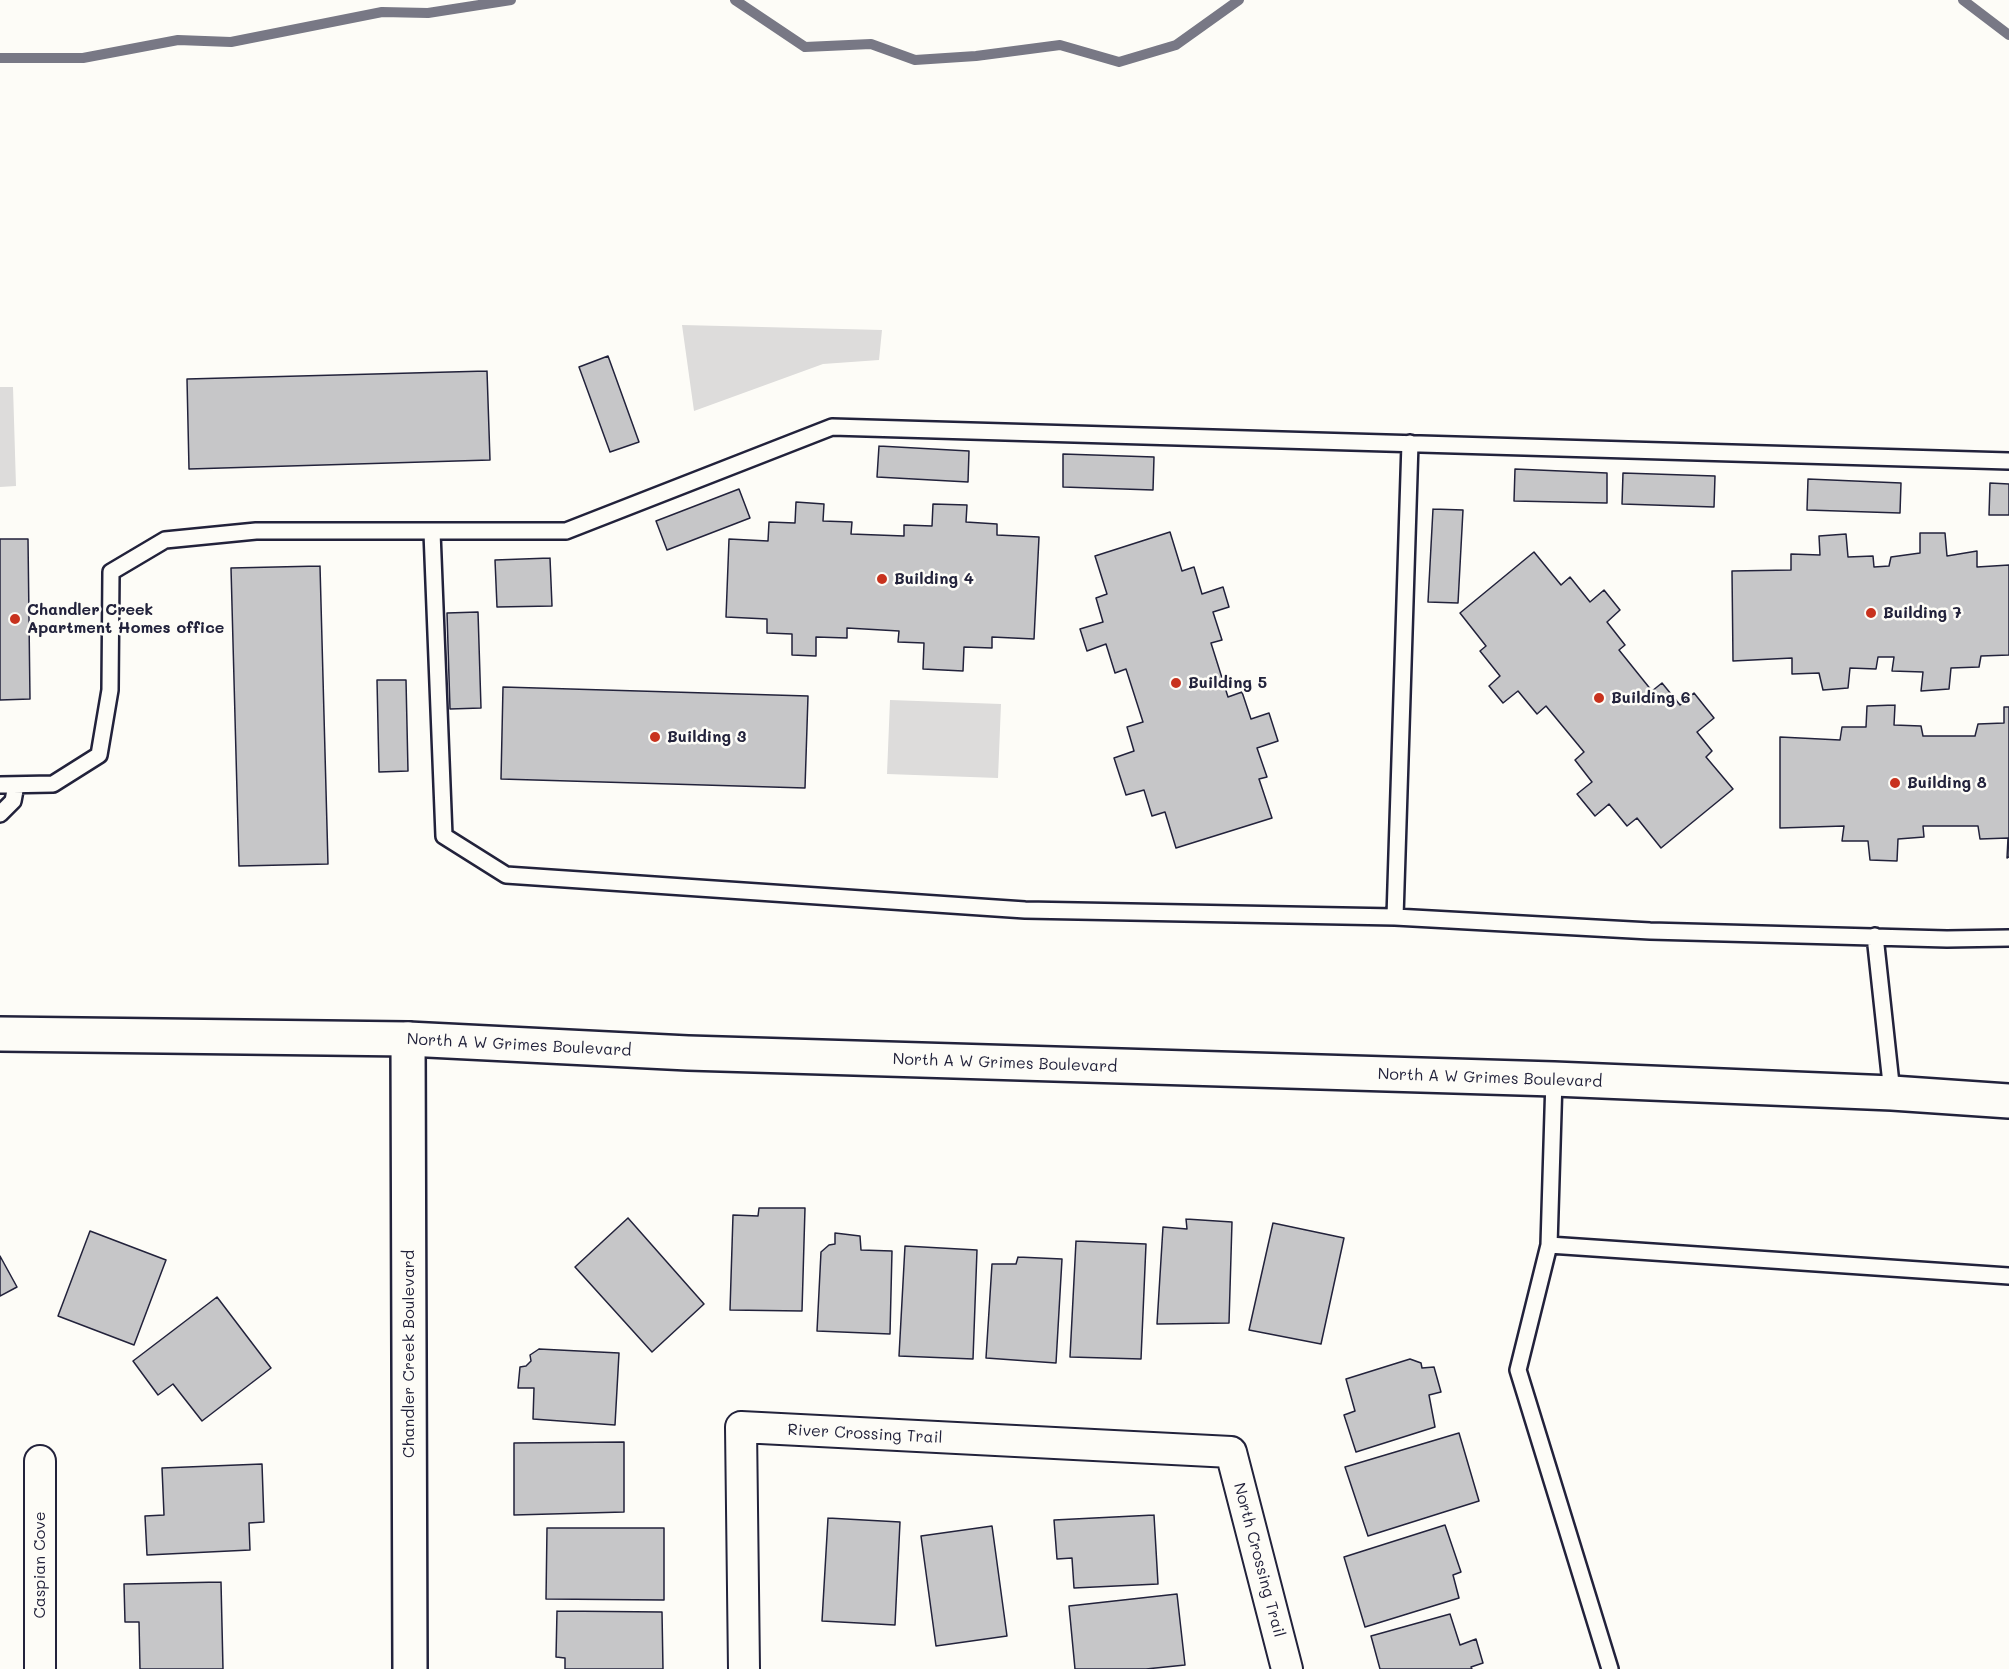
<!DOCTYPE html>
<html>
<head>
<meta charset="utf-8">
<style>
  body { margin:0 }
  canvas { display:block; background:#fdfcf7 }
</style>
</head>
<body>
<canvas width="2009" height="1669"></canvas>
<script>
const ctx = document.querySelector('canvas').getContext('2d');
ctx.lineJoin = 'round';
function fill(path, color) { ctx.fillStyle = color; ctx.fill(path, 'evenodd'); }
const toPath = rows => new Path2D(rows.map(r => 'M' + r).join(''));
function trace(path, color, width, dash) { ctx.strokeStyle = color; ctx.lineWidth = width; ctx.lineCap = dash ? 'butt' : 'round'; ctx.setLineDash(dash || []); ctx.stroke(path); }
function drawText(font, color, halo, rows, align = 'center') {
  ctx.font = font + ' Mali,sans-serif'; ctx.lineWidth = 5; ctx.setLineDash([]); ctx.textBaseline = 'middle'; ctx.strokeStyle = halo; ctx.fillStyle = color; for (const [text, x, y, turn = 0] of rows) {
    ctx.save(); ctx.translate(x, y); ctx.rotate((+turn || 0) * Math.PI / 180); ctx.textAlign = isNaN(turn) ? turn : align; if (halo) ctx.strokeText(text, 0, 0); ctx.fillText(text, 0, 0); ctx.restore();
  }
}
fill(toPath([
  [682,325,882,330,879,360,823,364,694,411],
  [0,387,13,387,16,486,0,487],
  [890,700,1001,704,998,778,887,774]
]), '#dddcdb');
trace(toPath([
  [735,0,805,47,871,44,915,60,976,56,1060,45,1119,62,1176,45,1239,0],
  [1963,0,2009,35],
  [0,58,83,58,178,40,231,42,382,12,428,13,511,0]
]), '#787885', 10);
const building = toPath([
  [608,356,639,442,610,452,579,367,608,356],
  [487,371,490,460,189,469,187,379,487,371],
  [879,446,969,451,968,482,877,477,879,446],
  [1063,454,1154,457,1153,490,1063,487,1063,454],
  [1515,469,1607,473,1607,503,1514,501,1515,469],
  [1623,473,1715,476,1714,507,1622,504,1623,473],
  [1808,479,1901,483,1900,513,1807,510,1808,479],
  [1990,483,2009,484,2009,515,1989,515,1990,483],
  [739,489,750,518,667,550,656,521,739,489],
  [796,502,824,504,823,521,852,522,851,534,904,536,904,525,932,526,933,504,967,505,966,522,997,524,997,535,1039,537,1034,639,992,637,992,648,964,647,963,671,923,669,924,643,898,642,899,631,847,628,847,638,816,637,816,656,792,655,792,634,767,633,767,619,726,617,729,539,768,541,769,522,795,523,796,502],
  [1433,509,1463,510,1458,603,1428,602,1433,509],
  [1170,532,1182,571,1194,567,1202,594,1223,587,1229,607,1213,612,1222,640,1211,643,1228,697,1242,692,1251,719,1269,713,1278,741,1257,748,1267,777,1259,779,1272,818,1176,848,1165,812,1152,816,1144,790,1126,795,1114,758,1134,751,1127,727,1143,722,1126,669,1115,673,1106,644,1087,651,1080,629,1103,622,1096,598,1107,594,1095,556,1170,532],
  [1920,533,1945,533,1947,556,1977,551,1977,567,2009,565,2009,655,1981,656,1979,667,1951,668,1949,689,1921,691,1923,672,1892,671,1894,657,1878,657,1876,669,1850,668,1848,688,1823,690,1819,673,1792,674,1792,658,1733,661,1732,571,1791,570,1791,554,1820,555,1819,536,1846,534,1848,557,1873,556,1874,567,1889,566,1891,557,1920,553,1920,533],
  [0,539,28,539,30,699,0,700,0,539],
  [1534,552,1561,585,1570,577,1590,602,1604,590,1620,610,1607,622,1625,645,1619,650,1652,691,1662,683,1680,705,1694,693,1714,718,1697,732,1712,751,1706,757,1733,789,1661,848,1637,818,1627,826,1609,804,1595,816,1577,794,1592,782,1575,760,1584,752,1546,706,1537,714,1518,691,1503,703,1489,686,1500,676,1480,651,1486,646,1460,613,1534,552],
  [550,558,552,606,497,607,495,560,550,558],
  [320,566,328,864,239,866,231,568,320,566],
  [478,612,481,708,450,709,447,613,478,612],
  [377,680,406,680,408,771,379,772,377,680],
  [503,687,808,696,805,788,501,779,503,687],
  [1895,705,1894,725,1921,726,1923,736,1975,736,1978,724,2004,723,2004,707,2009,707,2009,857,2007,858,2008,838,1980,839,1978,826,1923,826,1924,837,1898,839,1897,861,1870,860,1868,841,1842,841,1844,826,1780,828,1780,737,1840,740,1842,727,1866,727,1867,706,1895,705],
  [759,1208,805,1208,802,1311,730,1310,733,1215,758,1216,759,1208],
  [628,1218,704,1304,652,1352,575,1267,628,1218],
  [1186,1219,1232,1222,1229,1323,1157,1324,1163,1227,1187,1229,1186,1219],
  [1273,1223,1344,1238,1321,1344,1249,1330,1273,1223],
  [90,1231,166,1260,134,1345,58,1316,90,1231],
  [835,1233,860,1236,861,1250,892,1251,890,1334,817,1331,821,1252,829,1245,835,1244,835,1233],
  [1076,1241,1146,1244,1141,1359,1070,1357,1076,1241],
  [905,1246,977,1250,973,1359,899,1356,905,1246],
  [0,1256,17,1287,0,1296,0,1256],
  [1018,1257,1062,1259,1056,1363,986,1358,992,1264,1016,1264,1018,1257],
  [217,1297,271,1368,202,1421,173,1384,158,1395,133,1361,217,1297],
  [539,1349,619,1353,615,1425,533,1419,534,1388,518,1388,520,1367,526,1366,531,1361,530,1355,539,1349],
  [1410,1359,1421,1363,1422,1368,1434,1367,1441,1392,1429,1395,1435,1427,1356,1452,1344,1415,1355,1411,1346,1379,1410,1359],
  [1459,1433,1479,1501,1368,1536,1345,1467,1459,1433],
  [624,1442,624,1512,514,1515,514,1443,624,1442],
  [262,1464,264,1522,249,1523,250,1550,147,1555,145,1516,164,1515,162,1468,262,1464],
  [1154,1515,1158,1584,1074,1588,1072,1558,1057,1559,1054,1520,1154,1515],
  [828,1518,900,1522,895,1625,822,1621,828,1518],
  [1445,1525,1461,1572,1453,1575,1459,1598,1365,1627,1344,1557,1445,1525],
  [992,1526,1007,1636,936,1646,921,1536,992,1526],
  [547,1528,664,1528,664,1600,546,1599,547,1528],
  [221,1582,223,1669,140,1669,139,1622,125,1622,124,1584,221,1582],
  [1177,1594,1185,1665,1146,1669,1075,1669,1069,1606,1177,1594],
  [557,1611,662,1612,663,1669,565,1669,565,1658,556,1657,557,1611],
  [1450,1614,1460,1645,1476,1639,1483,1663,1471,1667,1472,1669,1380,1669,1371,1636,1450,1614]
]);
fill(building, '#c6c6c8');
trace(building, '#22223b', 1.5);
const service = toPath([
  [432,532,444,836,506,875,1025,910,1395,917,1650,931,1947,939,2009,938],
  [0,785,53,784,99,755,110,690,111,572,165,540,256,531,566,531,832,427,2009,461],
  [0,814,13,801,16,785],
  [1395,917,1410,443],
  [1875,936,1892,1093],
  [1554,1079,1549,1245,2009,1276],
  [1549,1245,1518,1370,1610,1669]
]);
const minor = toPath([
  [40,1461,40,1669],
  [744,1669,741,1427,1231,1452,1287,1669]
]);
const tertiary = toPath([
  [408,1039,410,1669]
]);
const secondary = toPath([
  [0,1034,408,1039,688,1053,1554,1079,1892,1093,2009,1101]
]);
trace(service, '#22223b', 20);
trace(minor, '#22223b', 34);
trace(tertiary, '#22223b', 38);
trace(secondary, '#22223b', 38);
trace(service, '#fdfcf7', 15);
trace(minor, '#fdfcf7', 30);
trace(tertiary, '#fdfcf7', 33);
trace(secondary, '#fdfcf7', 33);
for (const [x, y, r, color] of [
  [882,579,6,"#c8321e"],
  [1871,613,6,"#c8321e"],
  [15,619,6,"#c8321e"],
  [1176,683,6,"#c8321e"],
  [1599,698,6,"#c8321e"],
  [655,737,6,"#c8321e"],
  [1895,783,6,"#c8321e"]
]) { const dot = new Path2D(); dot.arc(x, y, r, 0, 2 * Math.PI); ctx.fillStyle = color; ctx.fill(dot); trace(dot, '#fdfcf7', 2); }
drawText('bold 16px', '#22223b', '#fdfcf7', [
  ["Building 4",894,579],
  ["Chandler Creek",27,610],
  ["Apartment Homes office",27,628],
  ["Building 7",1883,613],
  ["Building 5",1188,683],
  ["Building 6",1611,698],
  ["Building 3",667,737],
  ["Building 8",1907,783]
], 'left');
drawText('16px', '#22223b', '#fdfcf7', [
  ["North A W Grimes Boulevard",519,1045,3],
  ["North A W Grimes Boulevard",1005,1063,2],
  ["North A W Grimes Boulevard",1490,1078,2],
  ["Chandler Creek Boulevard",409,1354,-90],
  ["River Crossing Trail",865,1434,3],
  ["North Crossing Trail",1259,1560,75],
  ["Caspian Cove",40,1565,-90]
]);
</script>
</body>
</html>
